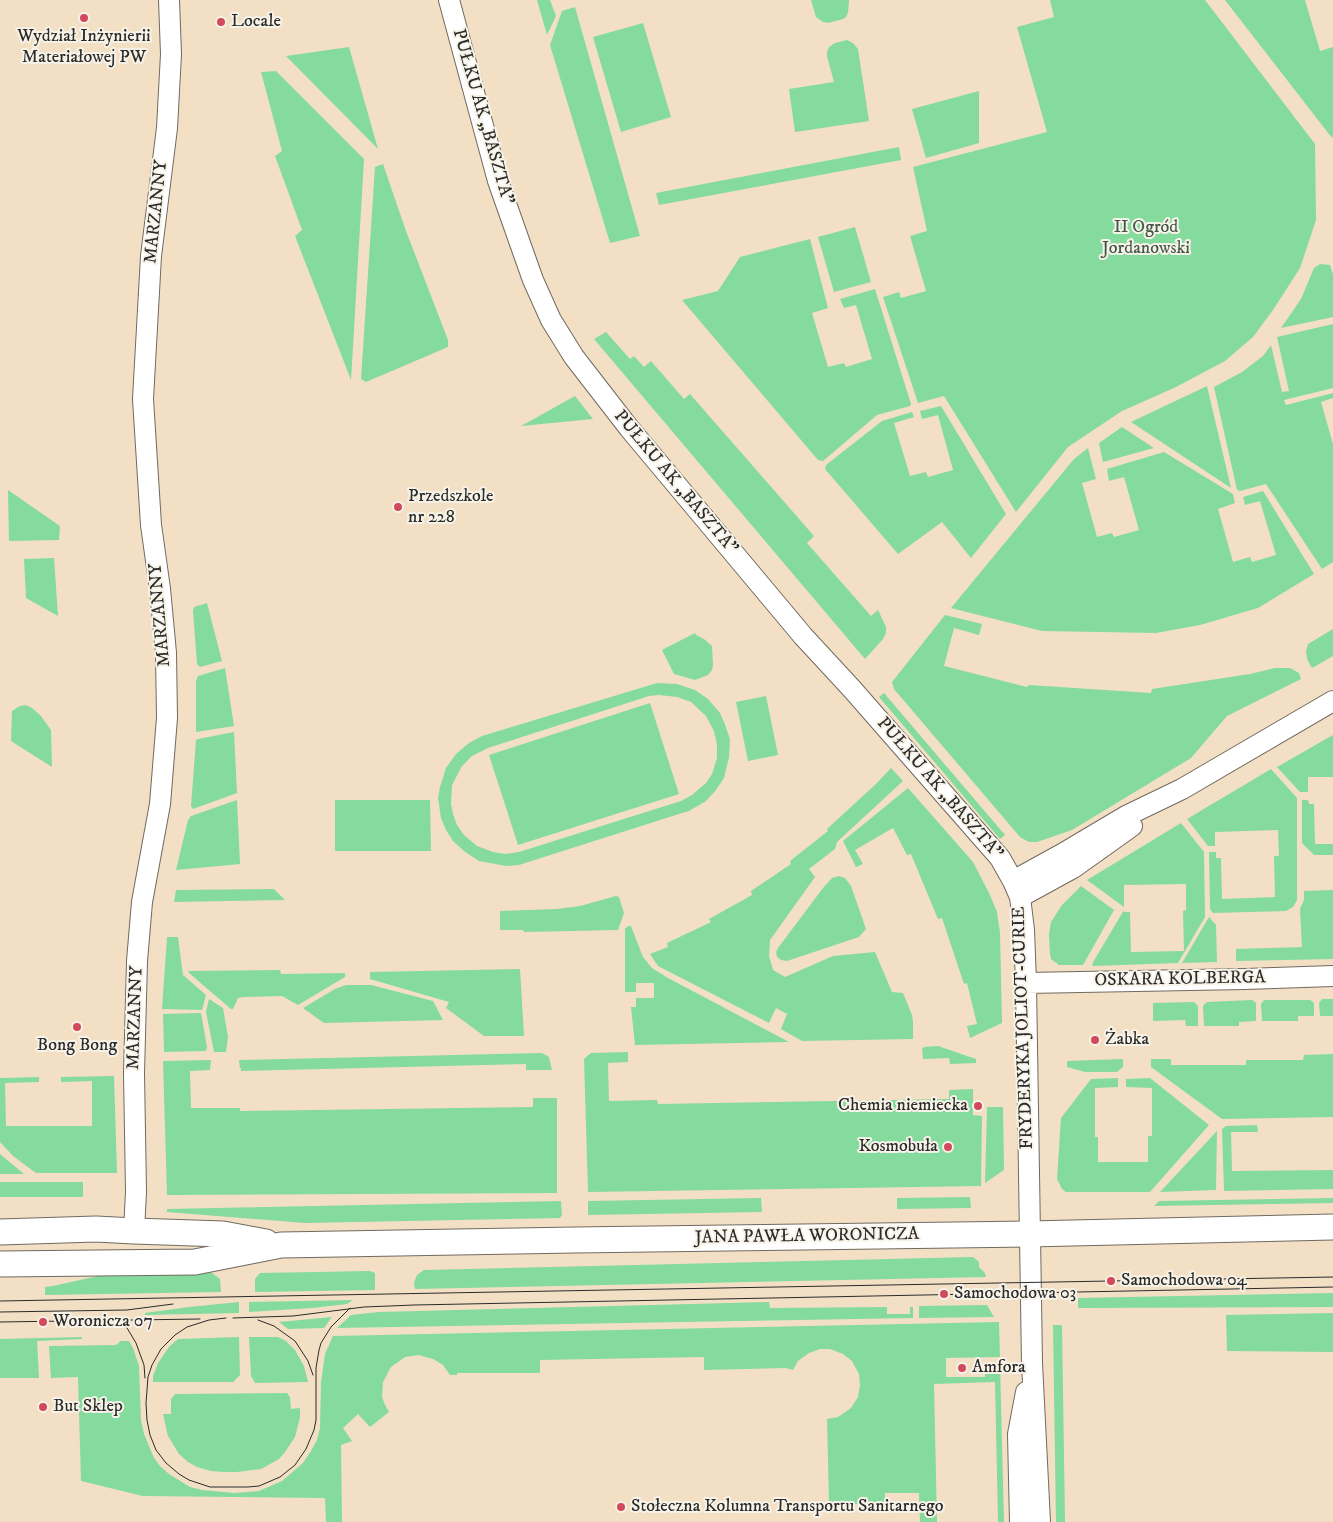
<!DOCTYPE html>
<html>
<head>
<meta charset="utf-8">
<style>
  body { margin:0 }
  canvas { display:block; background:#f2dfc4 }
</style>
</head>
<body>
<canvas width="1333" height="1522"></canvas>
<script>
const ctx = document.querySelector('canvas').getContext('2d');
ctx.lineJoin = 'round';
function fill(path, color) { ctx.fillStyle = color; ctx.fill(path, 'evenodd'); }
const toPath = rows => new Path2D(rows.map(r => 'M' + r).join(''));
function trace(path, color, width, dash) { ctx.strokeStyle = color; ctx.lineWidth = width; ctx.lineCap = dash ? 'butt' : 'round'; ctx.setLineDash(dash || []); ctx.stroke(path); }
function drawText(font, color, halo, rows, align = 'center') {
  ctx.font = font + ' "IM FELL DW Pica",serif'; ctx.lineWidth = 4; ctx.setLineDash([]); ctx.textBaseline = 'middle'; ctx.strokeStyle = halo; ctx.fillStyle = color; for (const [text, x, y, turn = 0] of rows) {
    ctx.save(); ctx.translate(x, y); ctx.rotate((+turn || 0) * Math.PI / 180); ctx.textAlign = isNaN(turn) ? turn : align; if (halo) ctx.strokeText(text, 0, 0); ctx.fillText(text, 0, 0); ctx.restore();
  }
}
fill(toPath([
  [537,0,550,0,556,16,547,35],
  [811,0,849,0,848,13,846,17,843,19,828,23,823,22,816,17],
  [1050,0,1205,0,1315,144,1316,220,1300,268,1273,310,1253,337,1225,361,1176,387,1122,411,1068,447,1016,512,944,396,918,403,883,297,899,292,901,298,926,291,910,236,927,231,913,167,1047,132,1017,27,1054,17],
  [1225,0,1305,0,1320,51,1333,47,1333,135,1332,138],
  [575,7,640,236,610,243,550,45,562,11],
  [643,23,671,117,621,132,593,37],
  [847,40,853,43,858,49,869,121,795,132,789,89,834,82,827,56,827,52,829,47,835,43],
  [349,47,378,149,286,56],
  [276,71,364,159,351,380,295,236,302,230,275,156,282,151,261,72],
  [979,91,979,143,926,158,912,109],
  [899,147,901,160,659,205,656,193],
  [383,164,406,231,448,340,448,347,366,382,361,379,375,167],
  [855,227,871,282,834,292,818,237],
  [810,239,828,308,812,313,828,367,844,363,846,367,872,359,856,305,844,308,840,299,875,289,911,404,910,406,877,415,823,461,818,460,682,300,718,291,740,257],
  [1320,264,1330,265,1333,274,1333,317,1281,328,1301,299,1314,268],
  [1333,324,1333,388,1284,400,1286,405,1333,393,1333,398,1321,402,1333,444,1333,562,1322,569,1266,484,1240,491,1237,490,1214,387,1242,372,1263,356,1271,345,1282,392,1289,391,1277,337],
  [606,332,630,359,634,356,644,367,651,361,684,399,690,394,814,536,807,543,871,616,878,610,886,627,886,633,883,639,865,659,594,339],
  [1207,386,1231,488,1131,422],
  [575,396,593,419,521,426],
  [941,406,1006,514,971,558,942,522,898,554,825,469,826,465,882,421,912,412,914,417,894,423,910,476,926,472,928,477,953,470,938,415,922,419,920,411],
  [1122,427,1154,448,1103,462,1099,443],
  [1088,448,1096,479,1082,483,1097,537,1112,533,1114,537,1139,530,1124,477,1109,481,1107,469,1164,452,1233,494,1235,503,1218,509,1233,562,1250,557,1252,562,1276,555,1260,501,1245,505,1243,497,1263,491,1314,574,1258,608,1200,625,1156,633,1042,631,951,608,1074,459],
  [8,490,60,526,59,540,9,541],
  [54,558,58,616,26,598,24,559],
  [207,603,222,661,200,667,197,664,193,611,194,607],
  [945,615,982,624,979,635,954,628,944,666,1027,687,1029,685,1151,693,1152,689,1250,674,1275,668,1290,668,1299,673,1301,679,1227,716,1191,758,1072,830,1037,842,1029,842,1020,837,894,689,892,682],
  [1333,629,1333,656,1312,668,1307,659,1306,651,1308,644],
  [695,633,696,635,704,639,712,646,713,665,712,670,708,675,695,680,674,674,662,650],
  [225,668,234,726,196,732,196,681,198,676],
  [657,683,677,684,695,690,708,699,720,713,724,722,730,739,729,757,724,778,716,790,706,801,689,811,682,813,519,865,506,866,479,861,464,851,453,841,446,830,441,818,438,798,440,787,446,768,456,754,469,743,482,736],
  [659,695,677,697,691,702,706,716,714,731,717,745,717,758,712,774,706,783,692,795,681,801,519,852,506,854,493,852,477,846,464,835,457,825,453,814,451,804,452,785,462,766,472,756,488,748,649,696],
  [884,693,1005,835,1000,839,879,697],
  [766,696,778,755,748,761,736,702],
  [650,703,679,794,518,845,489,755],
  [26,705,32,708,41,716,51,730,52,767,11,741,12,711,20,706],
  [234,732,237,793,193,809,191,806,196,740,198,739],
  [1333,735,1333,777,1308,777,1308,792,1300,792,1277,767],
  [891,768,903,781,837,842,835,849,809,869,815,877,770,940,769,956,773,970,785,977,833,956,875,952,892,992,903,993,912,1015,913,1022,913,1039,802,1041,781,1029,787,1014,776,1008,769,1023,658,966,650,954,668,947,667,943,711,922,709,919,752,895,751,891,791,864,790,861,828,831,827,829,877,783],
  [1271,769,1297,798,1297,900,1293,907,1286,911,1213,913,1210,909,1209,852,1216,852,1216,858,1221,858,1222,899,1275,897,1274,856,1279,856,1278,830,1215,832,1215,846,1208,846,1187,819],
  [908,788,973,862,990,895,997,912,1000,933,1002,1023,970,1038,967,1026,977,1024,967,983,964,984,942,918,938,919,911,854,907,855,893,828,855,850,863,864,856,867,843,841],
  [237,800,240,864,176,870,188,820,191,816],
  [335,800,430,800,431,851,335,851],
  [1302,800,1308,800,1309,804,1314,804,1315,844,1333,844,1333,855,1314,855,1302,843],
  [1181,823,1204,852,1205,917,1178,963,1093,966,1092,964,1124,910,1124,912,1130,912,1131,952,1184,951,1183,911,1186,910,1186,884,1124,885,1124,907,1087,880],
  [839,876,845,878,851,886,866,929,859,937,787,961,781,960,777,957,776,952,778,948,823,888,832,878],
  [1081,886,1114,910,1083,965,1059,965,1051,959,1050,954,1049,934,1051,922,1062,905],
  [274,889,285,900,174,902,176,890],
  [1333,890,1333,959,1236,961,1236,949,1302,947,1300,909,1304,900,1304,891],
  [616,896,619,897,624,913,618,930,524,932,523,930,500,930,500,911,557,909,580,906],
  [1209,917,1216,925,1217,962,1182,963],
  [628,926,631,926,643,957,652,968,668,978,789,1042,635,1045,631,1007,636,1007,636,998,654,998,654,983,636,983,636,992,625,992,625,929],
  [167,937,178,937,183,975,206,995,202,1010,162,1009],
  [520,969,524,1036,484,1036,446,1008,449,1002,370,979,370,972],
  [280,970,281,974,345,973,345,977,298,1005,282,996,243,997,238,998,233,1009,231,1009,189,973,188,971],
  [346,985,371,985,433,1001,443,1020,324,1023,303,1008,335,989],
  [209,999,223,1008,228,1037,226,1052,214,1052,206,1012],
  [1322,999,1333,999,1333,1016,1320,1016,1319,1003],
  [1252,1000,1256,1003,1256,1021,1239,1022,1239,1026,1204,1026,1203,1006,1207,1002],
  [1264,1000,1310,1000,1314,1003,1314,1016,1298,1016,1298,1021,1262,1021,1261,1004],
  [1194,1002,1198,1006,1198,1026,1186,1026,1185,1020,1153,1021,1153,1003],
  [201,1013,207,1047,206,1051,164,1052,163,1014],
  [938,1046,976,1059,976,1063,950,1064,949,1058,923,1059,922,1049,924,1047],
  [628,1052,628,1062,608,1063,609,1101,657,1100,658,1104,949,1099,949,1090,973,1089,973,1115,982,1116,981,1186,588,1192,584,1059,591,1053],
  [542,1053,549,1057,552,1070,526,1070,526,1064,241,1071,241,1068,240,1068,239,1060],
  [1333,1054,1333,1117,1222,1119,1151,1067,1151,1059,1171,1059,1171,1065,1246,1065,1246,1060,1303,1060,1304,1055],
  [1123,1059,1123,1067,1117,1072,1085,1072,1067,1067,1067,1061],
  [211,1060,210,1070,190,1071,191,1108,240,1108,240,1111,533,1107,533,1098,557,1098,557,1193,167,1195,163,1061],
  [114,1076,117,1173,36,1173,13,1156,0,1142,0,1078,39,1077,39,1082,5,1083,6,1126,92,1126,92,1081,61,1082,61,1077],
  [1118,1078,1118,1087,1095,1088,1095,1137,1098,1137,1098,1162,1148,1162,1148,1136,1152,1136,1152,1088,1126,1087,1126,1079,1150,1078,1209,1125,1150,1192,1066,1192,1062,1189,1057,1179,1061,1118,1091,1079],
  [987,1107,1003,1107,1004,1170,985,1183],
  [1257,1125,1258,1132,1231,1132,1232,1171,1333,1170,1333,1189,1224,1191,1222,1129,1226,1126],
  [1217,1131,1216,1190,1160,1192],
  [0,1154,24,1174,0,1174],
  [0,1182,83,1182,83,1197,0,1197],
  [970,1197,971,1208,897,1209,897,1198],
  [761,1198,762,1212,588,1215,588,1201],
  [1333,1198,1333,1203,1154,1206,1159,1201],
  [561,1201,562,1215,560,1218,305,1223,167,1212,167,1209],
  [973,1257,979,1262,979,1267,985,1273,986,1277,415,1289,414,1283,417,1275,424,1270],
  [370,1271,375,1273,375,1290,255,1292,255,1279,260,1273],
  [212,1273,220,1279,221,1292,45,1295,45,1287,53,1286,98,1276],
  [1333,1293,1333,1307,1078,1308,1078,1298],
  [353,1300,347,1304,312,1308,249,1312,249,1302],
  [239,1302,239,1313,145,1315,145,1313,189,1307],
  [769,1302,770,1308,887,1307,887,1314,910,1314,910,1307,913,1307,913,1318,337,1328,351,1315,379,1312],
  [987,1305,994,1317,919,1318,919,1306],
  [1333,1313,1333,1352,1227,1351,1226,1315],
  [332,1317,324,1328,288,1329,279,1322],
  [999,1322,1000,1357,946,1358,946,1377,985,1377,985,1363,1000,1363,1004,1522,998,1522,995,1382,934,1384,937,1522,920,1522,919,1493,885,1493,885,1504,835,1504,829,1502,827,1419,838,1417,851,1408,858,1397,860,1385,859,1374,852,1361,843,1354,830,1349,820,1349,809,1353,798,1361,793,1370,786,1368,704,1370,704,1357,540,1360,540,1373,457,1373,457,1375,450,1375,443,1365,433,1359,418,1355,405,1357,391,1367,383,1382,382,1397,385,1405,389,1412,370,1427,358,1414,343,1428,352,1441,341,1445,342,1522,326,1522,325,1498,143,1496,81,1481,78,1377,51,1378,49,1346,116,1345,121,1341,129,1341,133,1348,139,1366,141,1420,144,1434,154,1458,160,1466,169,1474,190,1487,202,1490,234,1493,259,1491,282,1481,303,1463,311,1451,317,1440,320,1428,321,1382,325,1354,333,1336],
  [1053,1325,1062,1325,1065,1522,1056,1522],
  [82,1337,82,1339,37,1341,39,1378,0,1378,0,1339],
  [239,1337,240,1375,233,1382,153,1382,153,1376,158,1363,169,1347,178,1339],
  [249,1337,278,1337,286,1341,295,1350,304,1366,308,1382,255,1383,251,1376],
  [287,1393,290,1397,291,1409,300,1408,300,1417,295,1437,285,1452,279,1459,261,1469,237,1472,224,1472,211,1471,197,1467,188,1462,179,1454,168,1436,163,1414,171,1414,171,1399,175,1394]
]), '#85db9e');
const minor = toPath([
  [449,0,498,181,533,280,551,320,574,357,629,428,803,636,852,689,1000,858,1013,881,1020,897,1024,930,1026,983,1032,1363,1040,1522],
  [1013,881,1062,854,1126,816,1182,789,1333,701],
  [1020,897,1073,868,1132,826],
  [1026,983,1245,979,1333,976],
  [134,1231,136,1192,134,1073,137,961,142,902,160,804,167,718,166,653,160,589,151,525,143,399,151,256,167,128,171,54,169,0],
  [1020,1522,1018,1434,1026,1392]
]);
const tertiary = toPath([
  [0,1232,96,1229,134,1231,223,1234,266,1242],
  [0,1264,195,1262,281,1245,575,1240,1029,1234,1333,1227]
]);
trace(minor, '#716a61', 22);
trace(tertiary, '#716a61', 27);
trace(minor, '#fff', 20);
trace(tertiary, '#fff', 25);
trace(toPath([
  [0,1301,1333,1277],
  [0,1312,127,1310,173,1304],
  [226,1318,209,1320,187,1327,175,1335,161,1349,152,1365,148,1377,146,1403,147,1420,150,1435,156,1450,166,1463,179,1474,189,1480,210,1487,248,1487,259,1486,280,1477,295,1465,306,1449,314,1430,316,1420,316,1368,319,1350,321,1343,331,1327,350,1308],
  [233,1318,293,1316,364,1307,414,1305,1333,1287],
  [117,1319,127,1328,136,1343,144,1365,145,1378],
  [258,1320,274,1326,295,1341,308,1361,313,1375],
  [0,1322,200,1319]
]), '#2b2b2b', 1);
for (const [x, y, r, color] of [
  [84,18,5,"#d1495b"],
  [221,22,5,"#d1495b"],
  [398,507,5,"#d1495b"],
  [77,1027,5,"#d1495b"],
  [1095,1040,5,"#d1495b"],
  [978,1106,5,"#d1495b"],
  [948,1147,5,"#d1495b"],
  [1111,1281,5,"#d1495b"],
  [944,1294,5,"#d1495b"],
  [43,1322,5,"#d1495b"],
  [962,1368,5,"#d1495b"],
  [43,1407,5,"#d1495b"],
  [621,1507,5,"#d1495b"]
]) { const dot = new Path2D(); dot.arc(x, y, r, 0, 2 * Math.PI); ctx.fillStyle = color; ctx.fill(dot); trace(dot, '#f7f3e8', 2); }
drawText('18px', '#2b2b2b', '#f7f3e8', [
  ["Locale",231,22],
  ["Wydział Inżynierii",84,37,"center"],
  ["Materiałowej PW",84,58,"center"],
  ["Przedszkole",408,497],
  ["nr 228",408,518],
  ["Żabka",1105,1040],
  ["Bong Bong",77,1046,"center"],
  ["Chemia niemiecka",968,1106,"right"],
  ["Kosmobuła",938,1147,"right"],
  ["Samochodowa 04",1121,1281],
  ["Samochodowa 03",954,1294],
  ["Woronicza 07",53,1322],
  ["Amfora",972,1368],
  ["But Sklep",53,1407],
  ["Stołeczna Kolumna Transportu Sanitarnego",631,1507]
], 'left');
drawText('18px', '#2b2b2b', '#f7f3e8', [
  ["PUŁKU AK „BASZTA”",482,117,74],
  ["MARZANNY",157,212,-84],
  ["PUŁKU AK „BASZTA”",675,483,50],
  ["MARZANNY",161,615,-95],
  ["PUŁKU AK „BASZTA”",939,789,49],
  ["OSKARA KOLBERGA",1180,980,-1],
  ["MARZANNY",136,1018,-88],
  ["FRYDERYKA JOLIOT-CURIE",1024,1028,-92],
  ["JANA PAWŁA WORONICZA",807,1237,-1]
]);
drawText('18px', '#425748', '#f7f3e8', [
  ["II Ogród",1146,228],
  ["Jordanowski",1146,249]
]);
</script>
</body>
</html>
